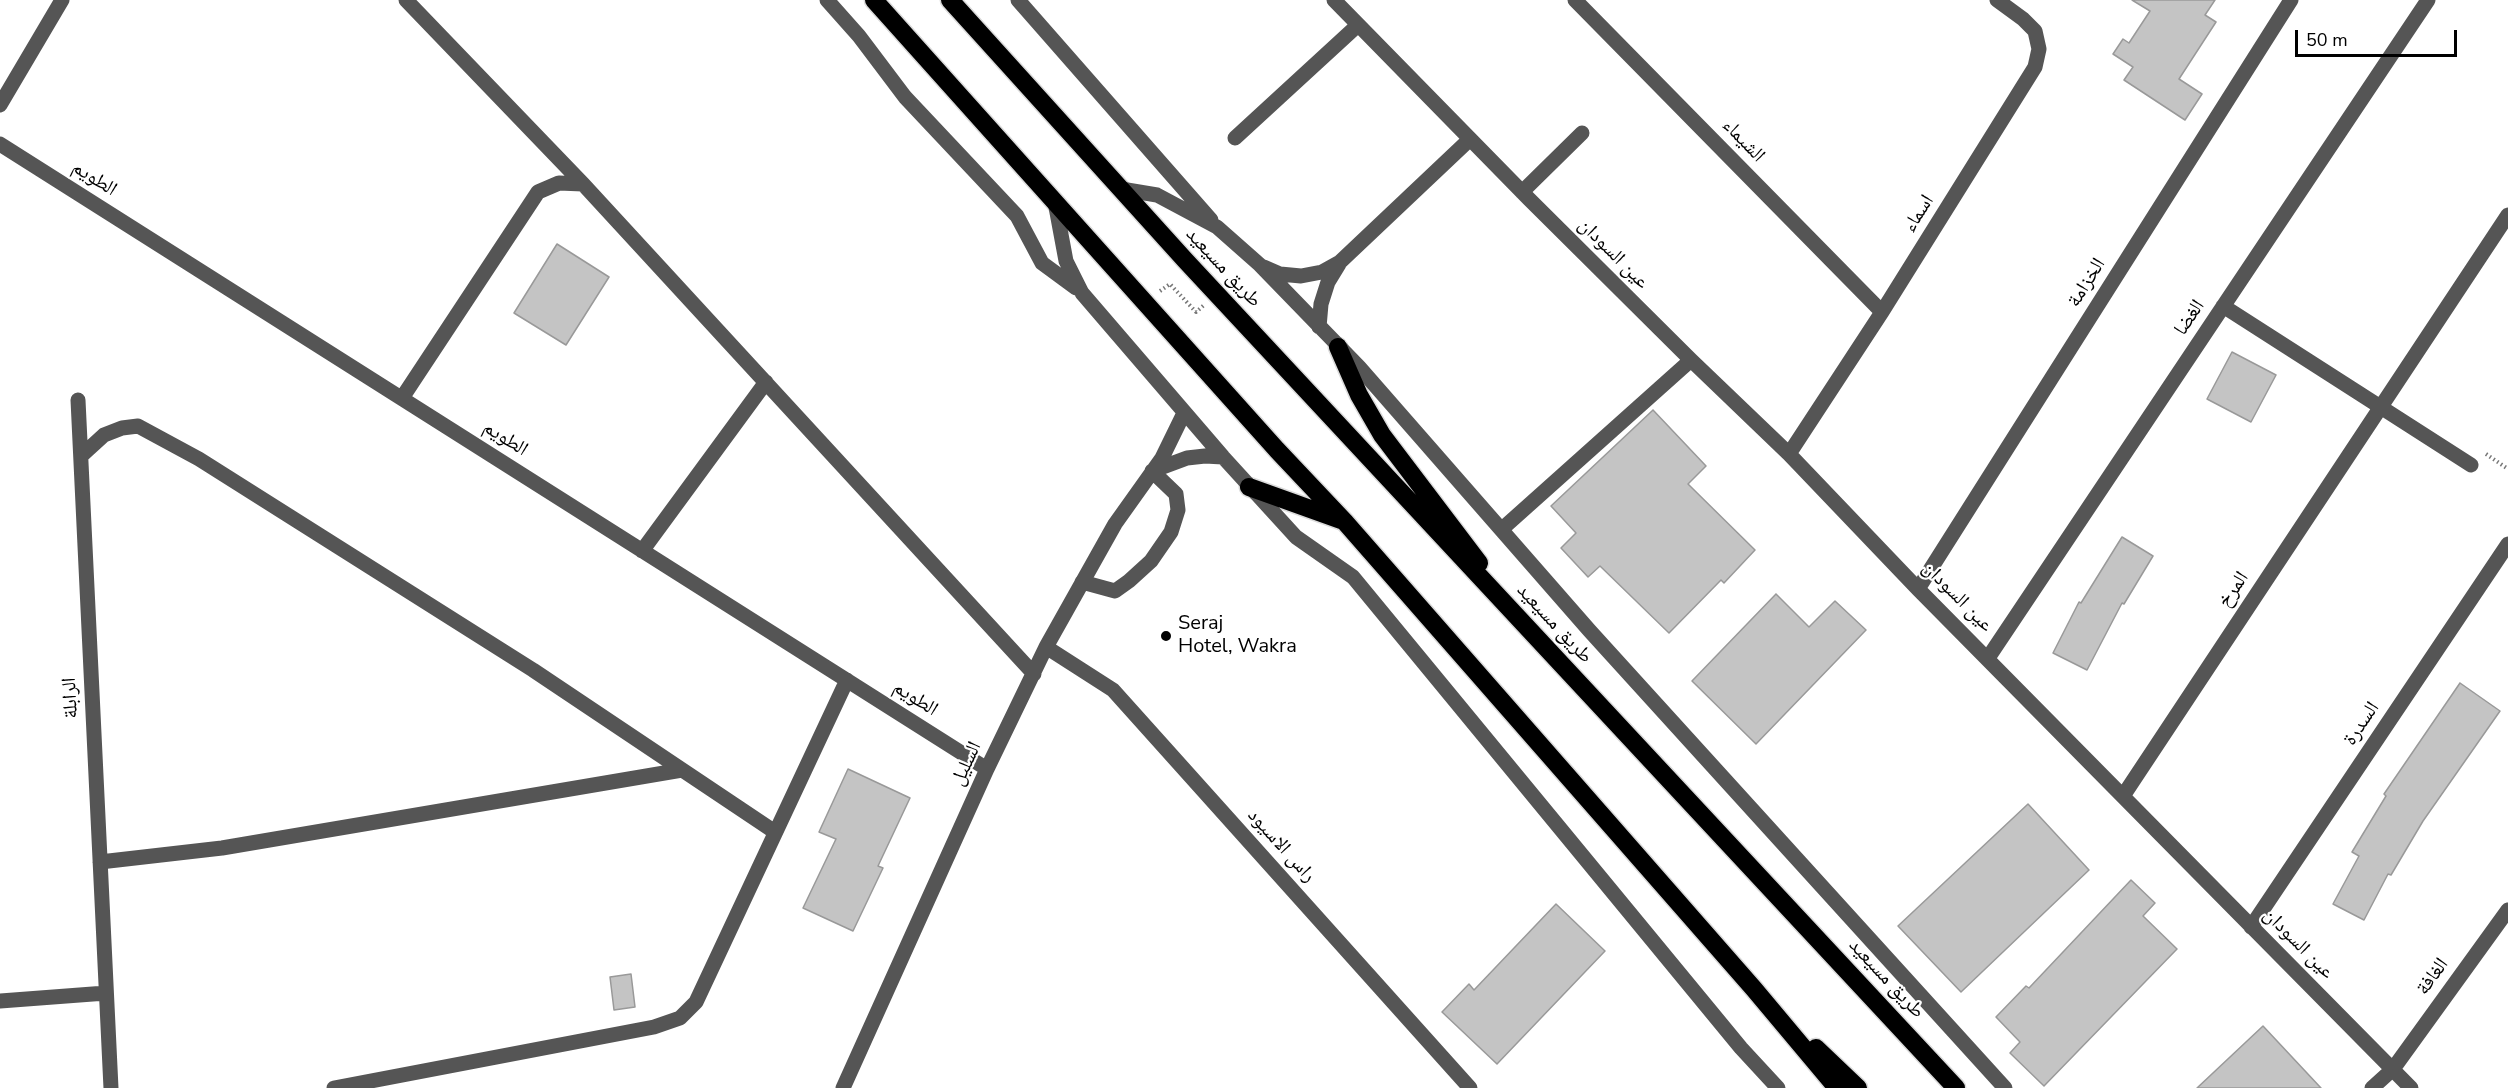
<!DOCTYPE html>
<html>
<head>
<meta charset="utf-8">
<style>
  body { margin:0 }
  #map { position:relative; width:2508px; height:1088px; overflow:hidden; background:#fff; font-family:"Nunito Sans",sans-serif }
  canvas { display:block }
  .scale { position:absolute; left:2295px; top:30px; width:162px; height:27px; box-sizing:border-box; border:3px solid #000; border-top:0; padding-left:8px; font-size:18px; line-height:21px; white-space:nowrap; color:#000; -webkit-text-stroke:4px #fff; paint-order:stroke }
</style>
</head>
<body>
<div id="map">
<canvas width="2508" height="1088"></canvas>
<div class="scale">50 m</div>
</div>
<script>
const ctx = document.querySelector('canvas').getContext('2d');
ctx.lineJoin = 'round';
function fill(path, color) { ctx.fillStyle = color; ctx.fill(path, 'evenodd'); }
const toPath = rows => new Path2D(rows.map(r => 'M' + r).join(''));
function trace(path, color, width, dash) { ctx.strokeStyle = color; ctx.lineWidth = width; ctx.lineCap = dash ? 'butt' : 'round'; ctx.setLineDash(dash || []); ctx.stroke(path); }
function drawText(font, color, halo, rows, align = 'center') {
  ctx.font = font + ' "Nunito Sans","Noto Naskh Arabic",sans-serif'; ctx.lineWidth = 4.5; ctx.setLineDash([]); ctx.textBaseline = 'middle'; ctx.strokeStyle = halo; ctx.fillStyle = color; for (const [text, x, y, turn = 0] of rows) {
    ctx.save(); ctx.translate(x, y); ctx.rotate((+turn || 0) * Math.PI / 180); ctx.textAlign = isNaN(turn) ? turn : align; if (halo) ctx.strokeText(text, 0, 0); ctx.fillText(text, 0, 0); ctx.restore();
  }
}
const building = toPath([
  [2132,0,2215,0,2205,15,2216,22,2179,79,2202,94,2185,120,2124,80,2133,67,2113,54,2123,39,2129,43,2150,11,2132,0],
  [557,244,609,277,566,345,514,313,557,244],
  [2232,352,2276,375,2251,422,2207,399,2232,352],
  [1653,410,1706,466,1688,484,1755,550,1724,583,1721,580,1669,633,1600,566,1588,577,1561,548,1576,533,1551,506,1653,410],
  [2122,537,2153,556,2124,604,2122,603,2087,670,2053,653,2079,602,2081,603,2122,537],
  [1776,594,1809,627,1835,601,1866,630,1756,744,1692,681,1776,594],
  [2460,683,2500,711,2423,821,2391,875,2388,874,2364,920,2333,904,2359,856,2352,852,2386,796,2384,794,2460,683],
  [848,769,910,798,878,866,883,868,853,931,803,908,836,839,819,832,848,769],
  [2028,804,2089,870,1961,992,1898,926,2028,804],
  [2131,880,2155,903,2143,916,2177,949,2044,1086,2010,1053,2020,1042,1996,1017,2026,986,2029,988,2131,880],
  [1556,904,1605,951,1497,1064,1442,1012,1469,984,1474,990,1556,904],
  [631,974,635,1007,614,1010,610,977,631,974],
  [2263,1026,2321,1088,2197,1088,2263,1026]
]);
fill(building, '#c4c4c4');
trace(building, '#999', 1.5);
const highway = toPath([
  [874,0,1277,450,1345,522,1754,989,1837,1088],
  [950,0,1185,260,1956,1088],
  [1338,347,1359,395,1382,435,1479,563],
  [1249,487,1341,520],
  [1816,1048,1858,1088]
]);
trace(highway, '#dbdbdb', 21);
trace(toPath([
  [1160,291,1170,284,1196,312,1204,305],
  [2486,454,2508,469]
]), '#777', 4, [1.5, 3]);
trace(toPath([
  [406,0,583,184,1034,674],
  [827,0,859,36,905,97,1017,216,1042,263,1076,288],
  [1018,0,1211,220],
  [1334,0,1529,199,1691,360,1789,454,1918,589,2411,1088],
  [1575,0,1882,312],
  [0,105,62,0],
  [1235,138,1358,25],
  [0,144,987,769],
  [1121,189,1157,195,1217,227,1260,265,1359,367,1589,630,2005,1088],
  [1522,192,1582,133],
  [1055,202,1066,261,1082,293,1223,457,1296,537,1353,577,1741,1048,1778,1088],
  [1264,267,1280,274,1301,276,1322,272,1340,262,1469,140],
  [2223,306,2471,465],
  [1319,327,1321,304,1328,282,1339,264],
  [402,398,538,192,559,183,583,184],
  [78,400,111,1088],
  [1789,454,1882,312,2035,67,2039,49,2035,31,2023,19,1997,0],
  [81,456,104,435,122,428,138,426,199,459,533,670,775,832],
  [1152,471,1187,458,1205,456,1223,457],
  [1502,529,1691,360],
  [642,551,766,382],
  [1082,582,1115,591,1129,581,1151,561,1171,532,1178,510,1176,494,1152,471],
  [1918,589,2291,0],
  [1046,647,1113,690,1470,1088],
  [1988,658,2428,0],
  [2123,796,2508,215],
  [100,862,222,848,682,770],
  [2251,927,2508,544],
  [0,1001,106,993],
  [334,1088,654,1027,680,1018,696,1002,847,680],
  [843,1088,987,769,1046,647,1115,524,1162,458,1184,413],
  [2372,1088,2393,1069,2508,910]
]), '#555', 15);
trace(highway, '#000', 18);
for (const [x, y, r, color] of [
  [1166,636,6,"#000"]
]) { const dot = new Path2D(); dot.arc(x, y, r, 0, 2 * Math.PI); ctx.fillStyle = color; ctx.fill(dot); trace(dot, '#fff', 2); }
drawText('20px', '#000', '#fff', [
  ["الشيماء",1743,141,46],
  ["الطويم",94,179,32],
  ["اسماء",1919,214,-58],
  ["عين السودان",1613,254,45],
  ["طريق مسيعيد",1223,268,47],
  ["الخزامة",2087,283,-58],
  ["الغضا",2190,318,-56],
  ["الطويم",505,439,32],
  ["المرخ",2234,590,-56],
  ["عين السودان",1957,597,45],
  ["طريق مسيعيد",1554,624,47],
  ["الرابلة",71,698,-93],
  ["الطويم",915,699,32],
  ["السدرة",2362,724,-56],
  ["السليل",967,764,-65],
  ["راس الاسيود",1281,846,48],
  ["عين السودان",2298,944,45],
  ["الغافة",2433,977,-54],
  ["طريق مسيعيد",1886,979,47]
]);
drawText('20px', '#000', '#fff', [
  ["Seraj",1178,624],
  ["Hotel, Wakra",1178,647]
], 'left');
</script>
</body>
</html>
